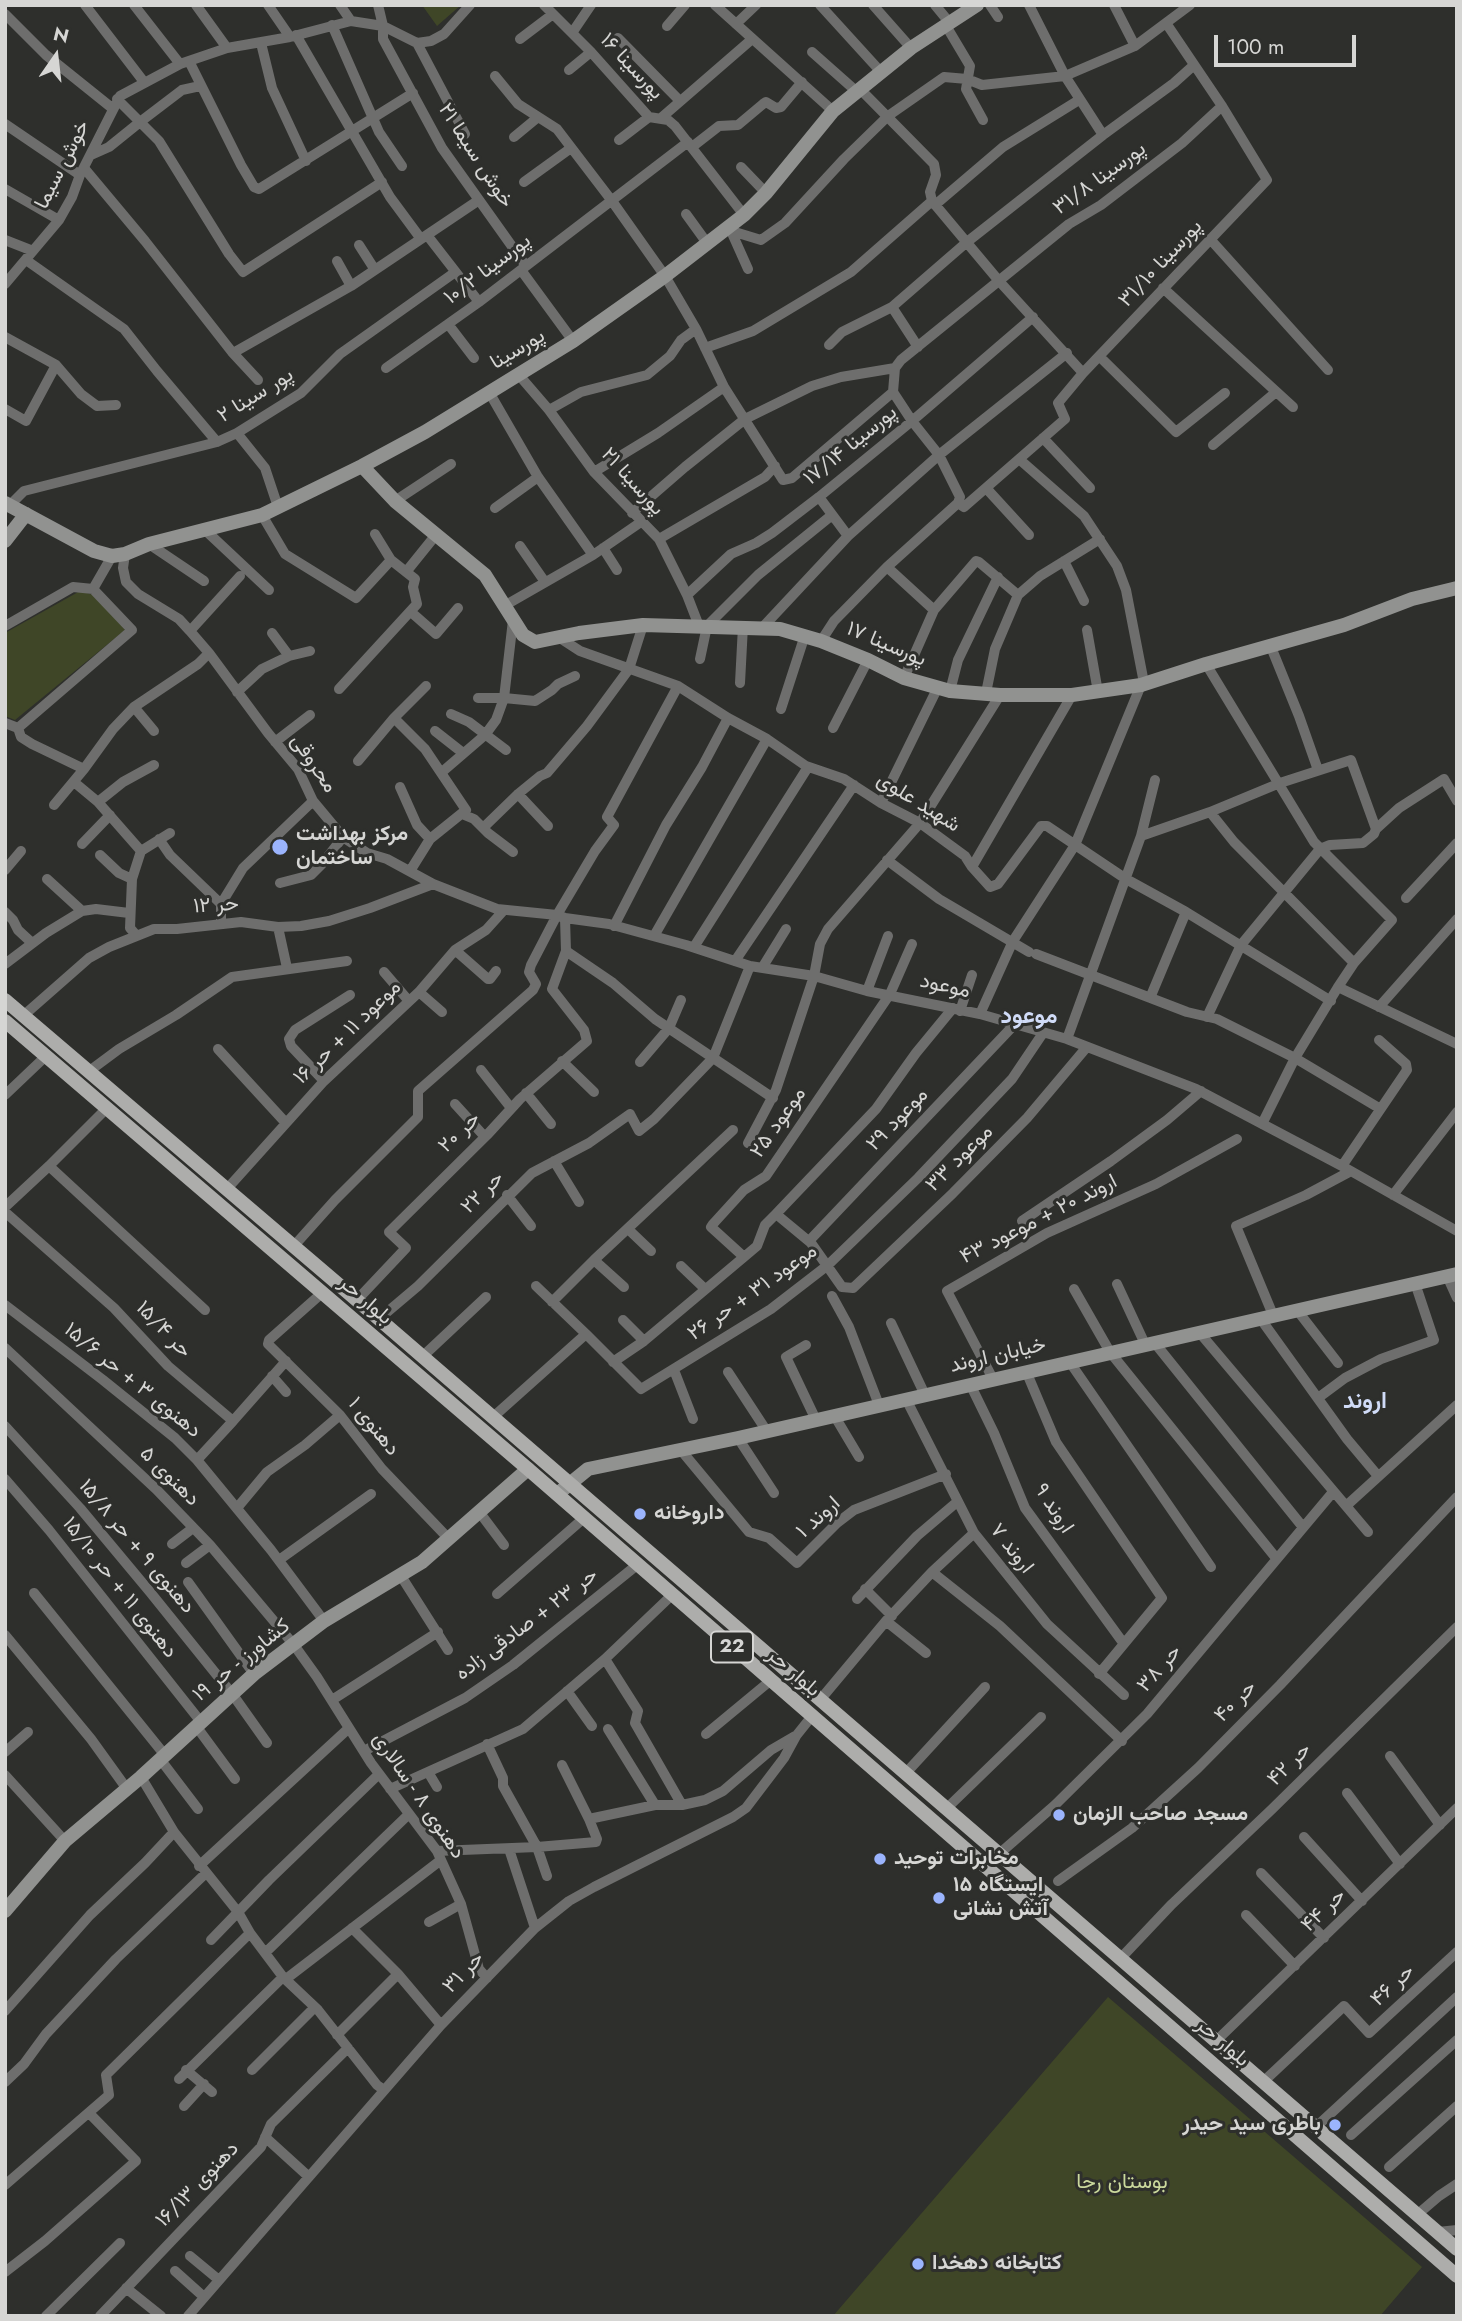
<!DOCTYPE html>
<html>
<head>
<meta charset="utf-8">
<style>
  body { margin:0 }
  #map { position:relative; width:1462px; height:2321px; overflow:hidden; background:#2e2f2c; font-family:Jost,sans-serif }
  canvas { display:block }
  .frame { position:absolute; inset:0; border:7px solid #d6d6d4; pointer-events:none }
  .north { position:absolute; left:21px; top:21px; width:70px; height:70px; -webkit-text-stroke:5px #2e2f2c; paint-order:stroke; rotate:14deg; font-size:19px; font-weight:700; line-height:28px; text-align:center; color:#d6d6d4 }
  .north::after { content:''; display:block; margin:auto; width:24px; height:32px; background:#d6d6d4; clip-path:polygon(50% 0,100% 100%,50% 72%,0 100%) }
  .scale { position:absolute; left:1214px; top:35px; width:142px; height:32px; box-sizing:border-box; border:4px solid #d6d6d4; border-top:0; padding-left:9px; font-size:21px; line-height:24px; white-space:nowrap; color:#d6d6d4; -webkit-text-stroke:5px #2e2f2c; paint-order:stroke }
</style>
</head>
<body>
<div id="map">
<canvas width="1462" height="2321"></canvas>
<div class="frame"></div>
<div class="north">N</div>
<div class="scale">100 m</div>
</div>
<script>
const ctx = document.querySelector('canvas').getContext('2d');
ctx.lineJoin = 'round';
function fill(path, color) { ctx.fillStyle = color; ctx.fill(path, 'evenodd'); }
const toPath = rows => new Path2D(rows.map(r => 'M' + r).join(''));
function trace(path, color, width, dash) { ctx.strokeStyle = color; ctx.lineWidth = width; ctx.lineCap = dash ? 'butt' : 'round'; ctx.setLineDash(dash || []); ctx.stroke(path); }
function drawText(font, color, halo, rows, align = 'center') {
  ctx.font = font + ' Jost,Vazirmatn,sans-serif'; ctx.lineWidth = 6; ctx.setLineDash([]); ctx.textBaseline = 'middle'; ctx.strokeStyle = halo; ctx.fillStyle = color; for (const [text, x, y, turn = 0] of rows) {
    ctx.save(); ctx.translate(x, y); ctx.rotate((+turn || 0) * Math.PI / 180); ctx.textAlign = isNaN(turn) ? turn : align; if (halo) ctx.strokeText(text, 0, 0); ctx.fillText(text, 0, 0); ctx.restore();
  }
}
fill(toPath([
  [422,5,461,5,437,26],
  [80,591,97,596,125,630,15,720,5,716,5,633],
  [1108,1997,1422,2267,1380,2316,833,2316]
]), '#3f4627');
trace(toPath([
  [85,5,144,82],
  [134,5,180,64],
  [196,5,227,48],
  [268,5,290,37],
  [340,5,351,21],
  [378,5,383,26,383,39,442,148,526,266],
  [544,5,591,52,649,117,668,120,675,126,744,215],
  [715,5,833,111],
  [820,5,881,72],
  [873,5,911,48],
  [935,5,949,22],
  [990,5,998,17],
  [1029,5,1065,76,1103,135],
  [1114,5,1135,46],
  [5,14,46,55,112,108],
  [736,24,756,5],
  [945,24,970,66,966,89,983,120],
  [332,25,379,132,402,166],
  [667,26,685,5],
  [572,33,591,5],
  [296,35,390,197,421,239],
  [618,38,680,101],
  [520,39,553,14],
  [261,43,272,88,306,161],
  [417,43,465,134],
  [812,52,856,91],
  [189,61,241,165,254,187,259,189,413,93],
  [569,70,591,52],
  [495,76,518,104,557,129,612,201,665,276,696,329,724,387,783,480,792,478,893,392],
  [860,89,934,164,936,175,930,192,932,201,999,281,1083,373,1058,403,1065,419,964,507,958,503],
  [117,99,140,122,182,90,200,86],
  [661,118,751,40],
  [5,124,80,175],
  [514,137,537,118],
  [619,140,649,117],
  [692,147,719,126,738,125,763,104,766,102,776,108,781,107,802,82],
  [91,155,109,147,140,122,159,141,229,254,243,272,382,182],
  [741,167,766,193],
  [84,168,145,241,232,352,258,380],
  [524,182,571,148],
  [5,189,59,220],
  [935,205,1003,147,1079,100],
  [686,214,707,243],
  [725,229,761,240,785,223,844,159,888,116,944,77,967,79,982,85,1065,76,1135,46,1190,5],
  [731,231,748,269],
  [427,235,479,302],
  [1210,239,1328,370],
  [5,240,33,251],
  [359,245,375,270],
  [26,260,124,329,157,371,217,442],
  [337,261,351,286],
  [521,270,573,341],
  [5,284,59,220,72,197,80,175,120,96,180,64,227,48,290,37,351,21,383,26,417,43,431,41,444,34,470,5],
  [1163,288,1293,407],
  [892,307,918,347],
  [448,324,474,358],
  [5,337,56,365,81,394,97,406,116,405],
  [829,345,842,332,892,307,967,242,1103,135,1174,83,1194,65],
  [705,348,753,331,851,272,932,201],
  [233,353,351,286,479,200],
  [1100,357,1176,432,1225,393],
  [386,368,479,302,688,142],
  [1083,373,1267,180,1222,106,1166,23],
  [518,374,549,410,594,472,659,539,687,595,699,626],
  [489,392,538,477,593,555],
  [5,409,26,421,56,365],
  [549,410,581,392,647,375,670,356,681,340,696,329],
  [237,433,265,468,278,507],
  [1043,438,1090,488],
  [1213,445,1276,392],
  [1019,459,1084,516,1117,566,1126,590,1144,683],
  [594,472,658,433,724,387],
  [986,488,1029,535],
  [819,497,848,536],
  [395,501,451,464],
  [958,503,960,497,939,455,912,421,893,392,895,368,901,360,1069,224,1101,205,1182,143,1222,106],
  [10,505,24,491,217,442,237,433,301,393,340,354,454,273],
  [495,508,538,477],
  [632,513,685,467,745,419,812,386,841,377,895,368],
  [262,515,285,554,356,598,391,560,415,579,413,587,417,604,339,689],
  [204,529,269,590],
  [375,534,391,560],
  [659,539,765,477,775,466],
  [149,544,204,581],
  [520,546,545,582],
  [603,548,617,570],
  [125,554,123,568,126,582,138,594,179,619,190,631,209,653,268,733,298,769,313,801,343,837,367,853,387,859,433,884,497,909,557,915,565,918,609,924,686,945,750,966,814,976,867,991,980,1014,1067,1039,1196,1089,1342,1166,1457,1231],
  [1064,561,1084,601],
  [887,567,934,610],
  [406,572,435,536],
  [93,589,112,556],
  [687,595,731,554,756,543,772,533,819,497,912,421,1033,317],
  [504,606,593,555,641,522],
  [411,612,436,634,458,608],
  [5,626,73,587,93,589],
  [762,628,848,536,939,455,1067,353],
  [1087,630,1098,692],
  [190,631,240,576],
  [272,633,289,656],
  [560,638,580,651,678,686,728,718,767,739,806,766,844,779,881,803,920,823,965,856,972,867,990,887,998,884,1041,826,1047,826,1126,879,1186,912,1331,1001],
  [821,641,834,621,887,567,958,503],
  [1271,647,1299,716,1318,770],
  [700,659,707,626,758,575,832,515],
  [1206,664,1314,842,1392,920,1354,963,1338,987,1295,1058,1262,1124],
  [904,678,934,610,976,561,979,562,1018,595],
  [740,683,743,626],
  [950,691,958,660,998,577],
  [237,692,262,669,289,656,310,651],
  [986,693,995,649,1018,595,1040,576,1100,539],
  [478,698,504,698,535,701,552,690,558,684,575,676],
  [134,707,154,731],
  [781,709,805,635],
  [451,714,469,722,506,750],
  [394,718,425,749,466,810,430,839,410,871],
  [5,723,18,728,132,630,93,589],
  [18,728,21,737,32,744,84,769],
  [833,728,868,660],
  [435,731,463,753],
  [275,742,310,715],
  [358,761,394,718,426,686],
  [442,772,485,735,496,720,504,698,513,620],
  [74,782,98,802,141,851],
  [400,787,417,825,430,839],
  [518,794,548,826],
  [98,802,123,782,154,765],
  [881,803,937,689],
  [54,805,84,769,113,729,134,707,198,664,209,653],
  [1210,812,1234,842,1354,963],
  [462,814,474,819,488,833,513,852],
  [483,828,518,794,540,776,547,773,587,726,629,669,643,625],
  [1141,836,1155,780],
  [159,839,170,855,221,904],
  [82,844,110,815],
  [100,855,119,873,132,879],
  [887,860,939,899,1029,952],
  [972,867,1072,695],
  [5,870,21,851],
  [47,879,82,911],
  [280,883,311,875,322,864,343,837],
  [1406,898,1457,843],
  [5,912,13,920,18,930,32,943],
  [221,924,221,904,243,868,313,801],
  [614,926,666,825,702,767,728,718],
  [278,927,287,968],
  [136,935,130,928,132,879,141,851,170,833],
  [654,936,767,739],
  [912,944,890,994,766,1176,744,1190,713,1224,711,1227,744,1257,757,1246,765,1225,776,1214,811,1243,842,1287,853,1288,953,1193,1027,1118,1086,1048],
  [694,947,808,767],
  [455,950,488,979,490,979,496,971],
  [566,951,613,983,655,1019,773,1098],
  [1036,954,1187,1012,1217,1019,1295,1058,1379,1108],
  [735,961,854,785],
  [5,964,46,933,82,911,96,909,129,913],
  [762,968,786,929],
  [384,972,408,1000],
  [1338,987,1457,1044],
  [867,991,888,936],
  [419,992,442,1012],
  [1150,998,1186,912],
  [1379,1007,1457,919],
  [960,1011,972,975],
  [980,1014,1013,941,1075,845,1141,685],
  [23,1016,89,958,109,947,154,929,177,929,241,922,278,927,301,926,329,921,370,908,433,884],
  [1207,1017,1241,945,1320,849,1330,845,1363,843,1374,834,1376,829],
  [1067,1039,1141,836,1210,812,1280,783,1351,760,1376,829,1399,808,1444,779,1457,801],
  [218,1049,285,1122],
  [562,1061,594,1092],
  [640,1062,669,1028,681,1000],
  [481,1070,511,1108],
  [88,1072,119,1049,176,1015,232,977,347,961],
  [324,1081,291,1046,289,1039,295,1030,350,995],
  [526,1093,551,1124],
  [5,1095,46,1056],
  [455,1104,485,1137],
  [748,1143,776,1090,814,976,820,944,828,929,920,823,1000,695],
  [554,1161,579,1202],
  [49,1166,205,1310],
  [1342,1166,1407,1070,1406,1064,1379,1040],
  [226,1190,324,1081,419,992,455,950,486,930,504,910],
  [507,1195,531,1226],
  [1393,1195,1457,1112],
  [5,1207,49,1166,107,1108],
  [5,1212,114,1308,168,1366,233,1421,286,1361],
  [776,1214,876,1109,916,1053,953,1008],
  [1022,1221,1111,1161,1167,1120,1201,1091],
  [629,1230,651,1251],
  [809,1241,1014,1025],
  [293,1247,335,1200,418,1117,418,1091,533,990,536,984,529,972,531,965,557,915,595,851,614,825,607,817,678,686],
  [594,1260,624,1287],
  [681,1266,705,1289],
  [1447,1276,1457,1298],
  [1117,1284,1145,1344],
  [536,1286,586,1334],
  [1074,1289,1110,1352,1276,1558],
  [322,1293,269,1340,268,1344,340,1415,382,1469,449,1539],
  [832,1296,849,1327,879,1405],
  [356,1301,406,1248,389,1232,487,1135,520,1099,587,1041,584,1030,552,989,566,951,565,918],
  [552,1302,594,1260,733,1130],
  [5,1305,103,1380,175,1438,197,1460,271,1550,324,1621],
  [1297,1310,1338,1363],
  [1273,1315,1236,1226,1306,1195,1351,1171],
  [1260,1318,1347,1439,1378,1476],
  [379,1319,418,1286,532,1173,589,1143,630,1114,639,1131,654,1119,713,1058,750,966],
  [623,1320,644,1341],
  [891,1323,925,1395],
  [1199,1332,1368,1532],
  [1154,1342,1302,1526],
  [806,1345,786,1357,816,1420],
  [5,1348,156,1489,210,1545,294,1645,317,1677,371,1763,437,1851,461,1904,479,1969,487,1978],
  [422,1357,486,1297],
  [1069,1361,1211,1567],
  [613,1362,644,1341,744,1257],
  [674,1370,693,1419],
  [1026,1371,1056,1442,1162,1598,1099,1674],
  [728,1372,766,1430],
  [272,1376,286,1392],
  [993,1379,947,1291,1047,1233,1156,1184,1237,1139],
  [970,1384,994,1433,1025,1508,1124,1644],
  [1318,1398,1345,1378,1381,1359,1434,1340,1415,1283],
  [906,1399,974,1533,1047,1624,1124,1695],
  [834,1415,859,1457],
  [492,1418,586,1334,641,1389,771,1309,828,1265,918,1178,1012,1079,1043,1033],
  [5,1426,80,1508,150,1592,233,1695,267,1743],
  [738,1438,774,1493],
  [680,1449,749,1532,769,1538,797,1563,837,1523,854,1510,946,1474],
  [197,1460,233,1421],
  [5,1479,49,1530,201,1722],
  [1346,1506,1457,1405],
  [237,1508,267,1472,305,1445,340,1415],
  [480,1513,504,1545],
  [172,1544,193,1528],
  [279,1560,371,1494],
  [186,1563,210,1545],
  [932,1572,1000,1626,1122,1741],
  [401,1576,448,1650],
  [188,1582,254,1674],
  [865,1589,892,1616],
  [34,1593,164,1754],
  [497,1594,584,1518],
  [857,1599,917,1536,957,1502],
  [886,1621,926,1653],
  [5,1635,91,1739,127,1789],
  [605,1659,638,1711,635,1723,682,1805],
  [567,1691,592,1726],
  [332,1700,438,1632],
  [820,1700,886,1621,932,1572,974,1533],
  [196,1726,235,1779],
  [608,1729,655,1805],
  [706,1734,770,1681],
  [487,1744,503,1778,503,1786,537,1847,547,1876],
  [364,1751,465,1698,513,1665,637,1565],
  [5,1752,28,1732],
  [1390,1756,1440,1825],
  [160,1759,198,1809],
  [428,1772,437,1787],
  [905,1774,985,1687],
  [5,1775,65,1841],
  [141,1777,174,1832,238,1912,250,1933,283,1977,318,2010,377,2085,384,2090],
  [390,1789,523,1729,605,1659,672,1595],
  [1347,1793,1400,1864],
  [946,1809,1041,1717],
  [589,1819,655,1805,682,1805,705,1800,723,1791,771,1750,795,1736],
  [1304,1837,1362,1901],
  [509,1849,535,1928],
  [437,1851,537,1847,596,1842,597,1839,589,1819,562,1765],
  [999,1854,1055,1805,1147,1714,1333,1492],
  [199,1866,349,1728],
  [1261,1873,1324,1938],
  [1058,1881,1132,1828,1198,1768,1280,1685,1457,1497],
  [1246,1915,1295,1966],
  [429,1922,461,1904],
  [352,1928,398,1974,441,2025],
  [211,1940,269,1880,379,1774],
  [265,1953,409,1814],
  [1120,1959,1172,1904,1272,1809,1457,1627],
  [286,1979,441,1860],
  [5,2011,90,1915,145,1863,174,1832],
  [337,2035,398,1974],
  [1216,2041,1457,1808],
  [186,2070,212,2092],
  [252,2070,315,2007],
  [179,2079,283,1977],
  [5,2082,24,2064,46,2034,116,1959,205,1874],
  [1263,2082,1344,2006,1369,2033,1457,1952],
  [184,2106,204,2084],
  [1316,2127,1457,1997],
  [1351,2135,1457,2040],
  [265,2137,309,2177],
  [1389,2167,1457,2106],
  [5,2185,109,2095,106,2075,250,1933],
  [1418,2214,1439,2196,1457,2184],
  [1438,2232,1457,2230],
  [190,2256,219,2280],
  [175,2271,204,2297],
  [5,2272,45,2241,136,2161,89,2113],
  [126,2288,161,2316],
  [46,2316,120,2243],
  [100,2316,261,2147,271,2124,348,2048],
  [188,2316,441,2025,535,1928,569,1901,594,1887,733,1817,746,1808,784,1758,796,1736,812,1716]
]), '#6e6e6d', 10);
trace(toPath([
  [362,466,395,501,485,575,523,635,535,642,579,633,643,625,780,629,821,641,868,660,904,678,950,691,1000,695,1072,695,1141,685,1206,664,1344,625,1412,599,1457,588],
  [5,503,94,551,112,556,125,554,149,544,262,515,362,466,425,432,573,341,665,276,744,215,766,193,833,111,911,48,977,5],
  [5,541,26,514],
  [561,1491,588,1469,738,1438,1457,1274],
  [5,1911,65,1841,141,1777,254,1674,324,1621,422,1562,528,1469]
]), '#919290', 14);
trace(toPath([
  [5,1000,379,1319,1457,2249],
  [5,1021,528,1469,1457,2276]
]), '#adadab', 14);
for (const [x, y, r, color] of [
  [280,847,9,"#9bb4fd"],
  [640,1514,7,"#9bb4fd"],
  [1059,1815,7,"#9bb4fd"],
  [880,1859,7,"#9bb4fd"],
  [939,1898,7,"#9bb4fd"],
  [1335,2125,7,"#9bb4fd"],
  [918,2264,7,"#9bb4fd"]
]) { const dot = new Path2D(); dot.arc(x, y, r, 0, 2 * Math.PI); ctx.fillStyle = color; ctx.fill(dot); trace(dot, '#2e2f2c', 2.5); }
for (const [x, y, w] of [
  [732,1647,42]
]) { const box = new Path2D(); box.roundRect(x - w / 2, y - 15.5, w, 31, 5); ctx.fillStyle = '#2e2f2c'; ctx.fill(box); trace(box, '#d6d6d4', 2); }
drawText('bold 19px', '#d6d6d4', null, [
  ["22",732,1647]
]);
drawText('21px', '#d6d6d4', '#2e2f2c', [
  ["پورسینا ۱۶",631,67,47],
  ["خوش سیما ۲۱",475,156,57],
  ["خوش سیما",63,165,-63],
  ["پورسینا ۳۱/۸",1100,179,-36],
  ["پورسینا ۳۱/۱۰",1161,264,-47],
  ["پورسینا ۱۰/۲",488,270,-37],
  ["پورسینا",518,350,-31],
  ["پور سینا ۲",256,396,-32],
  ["پورسینا ۱۷/۱۴",851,446,-39],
  ["پورسینا ۲۱",632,482,48],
  ["پورسینا ۱۷",886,645,23],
  ["محروقی",313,764,56],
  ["شهید علوی",918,803,32],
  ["حر ۱۲",216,906,-4],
  ["موعود",945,987,13],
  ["موعود ۱۱ + حر ۱۶",348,1033,-44],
  ["موعود ۲۹",898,1120,-46],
  ["موعود ۲۵",779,1123,-55],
  ["حر ۲۰",460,1133,-44],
  ["موعود ۳۳",960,1159,-45],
  ["حر ۲۲",483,1193,-45],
  ["اروند ۲۰ + موعود ۴۳",1039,1220,-27],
  ["موعود ۳۱ + حر ۲۶",753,1293,-35],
  ["بلوار حر",365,1301,41],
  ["حر ۱۵/۴",163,1330,46],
  ["خیابان اروند",998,1356,-13],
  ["دهنوی ۳ + حر ۱۵/۶",132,1381,39],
  ["دهنوی ۱",373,1427,51],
  ["دهنوی ۵",169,1477,45],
  ["اروند ۹",1053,1509,57],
  ["اروند ۱",819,1518,-42],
  ["دهنوی ۹ + حر ۱۵/۸",136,1547,50],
  ["اروند ۷",1011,1549,52],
  ["دهنوی ۱۱ + حر ۱۵/۱۰",119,1588,52],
  ["حر ۲۳ + صادقی زاده",527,1625,-37],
  ["کشاورز - حر ۱۹",242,1661,-39],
  ["حر ۳۸",1160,1669,-49],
  ["بلوار حر",793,1673,41],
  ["حر ۴۰",1236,1702,-45],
  ["حر ۴۲",1290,1765,-45],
  ["دهنوی ۸ - سالاری",418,1796,56],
  ["حر ۴۴",1324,1911,-44],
  ["حر ۳۱",464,1973,-46],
  ["حر ۴۶",1393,1986,-43],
  ["بلوار حر",1222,2043,41],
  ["دهنوی ۱۶/۱۳",198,2185,-46]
]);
drawText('bold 21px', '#d6d6d4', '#2e2f2c', [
  ["مرکز بهداشت",296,835],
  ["ساختمان",296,859],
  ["داروخانه",654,1514],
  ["مسجد صاحب الزمان",1073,1815],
  ["مخابرات توحید",894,1859],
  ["ایستگاه ۱۵",953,1886],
  ["آتش نشانی",953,1910],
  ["باطری سید حیدر",1321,2125,"right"],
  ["کتابخانه دهخدا",932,2264]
], 'left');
drawText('21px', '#cbd99d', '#2e2f2c', [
  ["بوستان رجا",1122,2183]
]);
drawText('bold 23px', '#d0dbf7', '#2e2f2c', [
  ["موعود",1029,1017],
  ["اروند",1365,1402]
]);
</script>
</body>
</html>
